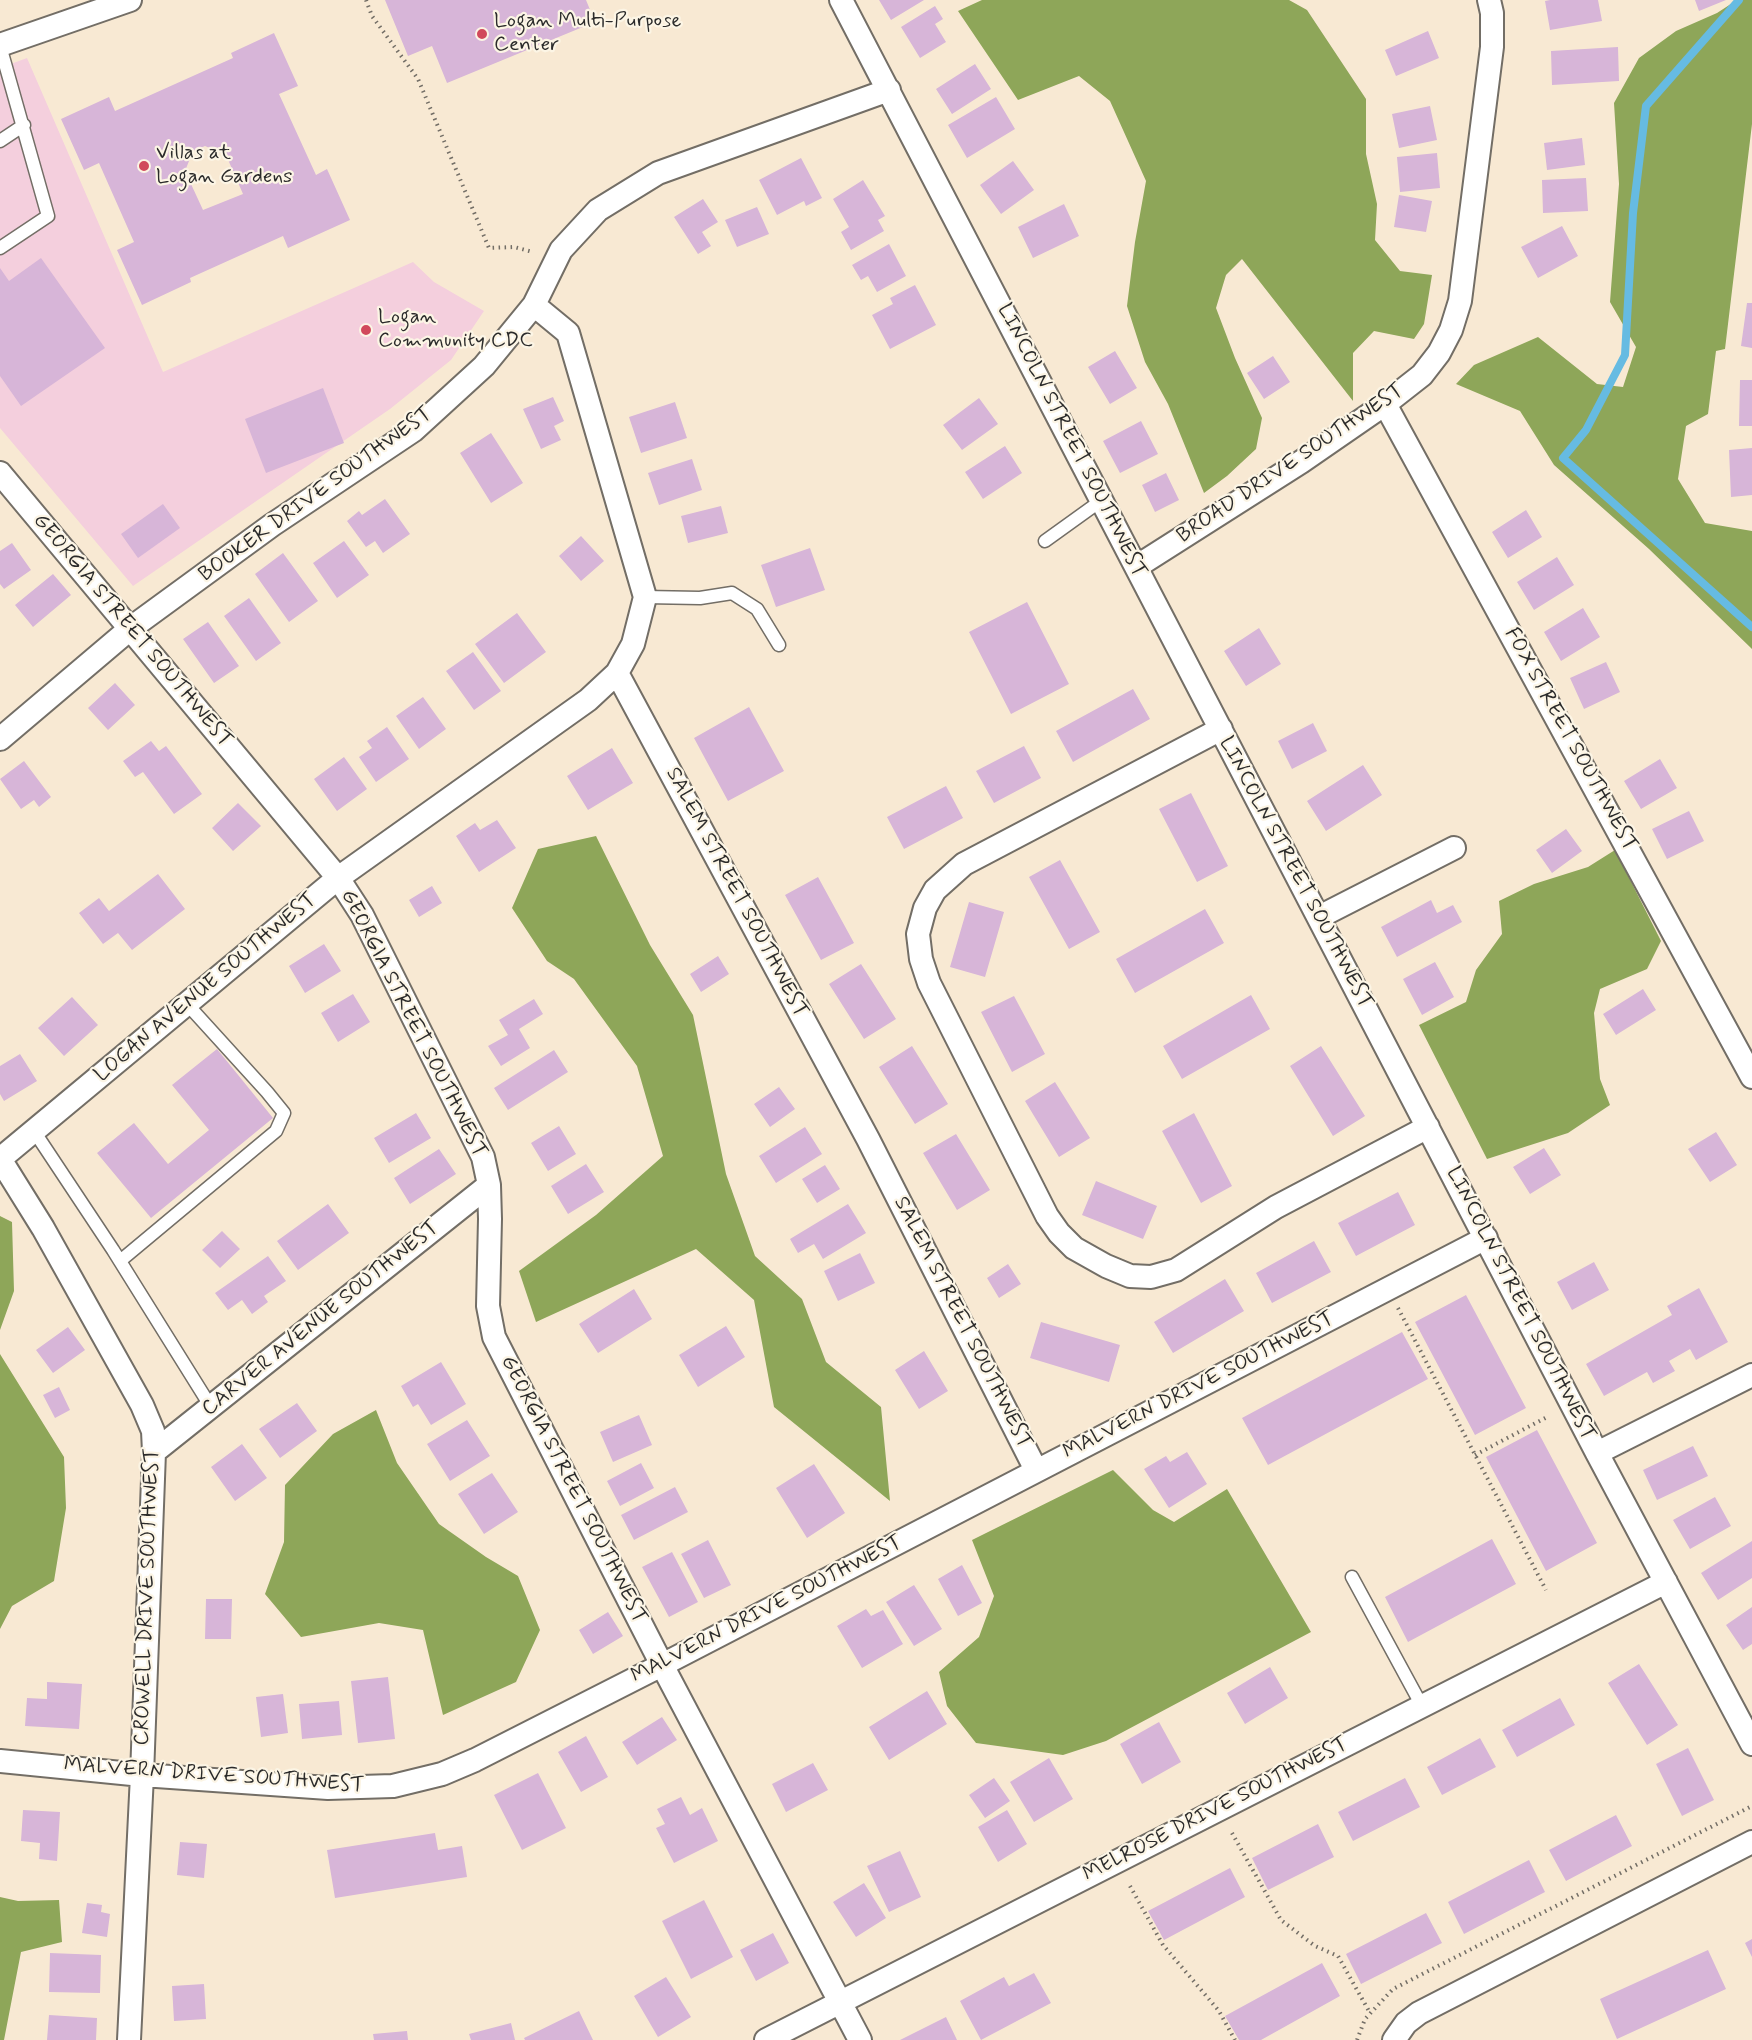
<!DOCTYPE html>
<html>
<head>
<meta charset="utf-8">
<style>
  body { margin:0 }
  canvas { display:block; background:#f8e9d3 }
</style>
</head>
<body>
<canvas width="1752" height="2040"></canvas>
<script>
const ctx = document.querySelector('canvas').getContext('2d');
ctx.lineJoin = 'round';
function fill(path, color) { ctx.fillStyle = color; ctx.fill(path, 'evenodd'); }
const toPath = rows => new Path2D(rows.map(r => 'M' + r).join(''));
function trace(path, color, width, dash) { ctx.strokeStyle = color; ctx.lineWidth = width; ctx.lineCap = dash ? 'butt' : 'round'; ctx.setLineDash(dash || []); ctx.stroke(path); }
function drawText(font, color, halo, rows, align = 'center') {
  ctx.font = font + ' Mynerve,sans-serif'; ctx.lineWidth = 4.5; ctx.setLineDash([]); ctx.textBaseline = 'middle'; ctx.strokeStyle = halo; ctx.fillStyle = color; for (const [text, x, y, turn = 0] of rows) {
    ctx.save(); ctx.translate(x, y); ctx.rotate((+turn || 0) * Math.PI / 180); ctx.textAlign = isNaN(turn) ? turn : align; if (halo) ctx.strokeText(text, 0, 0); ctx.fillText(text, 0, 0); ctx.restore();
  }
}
fill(toPath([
  [27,58,163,372,413,262,434,282,484,311,451,360,390,409,133,586,0,428,0,68]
]), '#f4cfdd');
fill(toPath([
  [982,0,1289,0,1307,10,1366,99,1366,154,1377,204,1375,240,1400,271,1432,275,1424,324,1414,339,1374,331,1353,353,1353,401,1242,259,1226,275,1216,308,1235,358,1262,418,1256,449,1227,476,1204,493,1168,404,1145,362,1127,306,1135,242,1146,181,1110,101,1079,76,1018,100,958,11],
  [1737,0,1752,0,1752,124,1725,349,1716,351,1708,414,1686,426,1678,479,1705,523,1752,531,1752,649,1649,549,1554,465,1520,411,1456,384,1474,365,1538,337,1597,384,1623,387,1636,347,1610,302,1619,184,1614,103,1639,58,1676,31,1717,13],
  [596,836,650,945,693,1015,726,1174,755,1256,802,1299,826,1362,881,1407,890,1501,774,1407,754,1300,696,1249,536,1322,519,1271,596,1215,663,1156,637,1066,574,979,547,961,512,908,538,849],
  [1615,850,1661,941,1647,969,1600,989,1594,1013,1600,1079,1610,1105,1568,1133,1487,1159,1419,1025,1466,1002,1476,970,1502,934,1499,901,1534,884,1588,867],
  [0,1216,12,1222,14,1291,0,1330],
  [0,1354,64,1457,66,1508,54,1581,12,1606,0,1629],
  [376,1410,397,1463,439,1524,486,1557,518,1576,540,1630,516,1682,443,1715,423,1630,379,1623,301,1637,265,1594,284,1542,285,1485,333,1434],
  [1113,1470,1153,1510,1174,1522,1227,1489,1311,1632,1106,1741,1063,1755,976,1743,947,1706,939,1672,979,1637,994,1596,972,1540],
  [0,1897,18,1901,59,1900,62,1942,21,1952,4,2040,0,2040]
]), '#8ea659');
trace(toPath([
  [1739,0,1646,106,1633,213,1625,355,1586,430,1563,458,1752,627]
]), '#66bbe2', 8);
fill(toPath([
  [385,0,586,0,595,22,447,83,432,46,408,56],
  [879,0,924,0,891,20],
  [1550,0,1598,0,1602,21,1550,30,1545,1],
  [1695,0,1726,0,1699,11],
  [935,6,943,19,935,24,946,42,920,58,901,27],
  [1428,31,1439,58,1396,76,1385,50],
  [274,33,298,86,279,94,316,175,327,169,350,220,288,248,283,236,190,278,191,282,142,305,117,250,134,242,99,163,84,170,61,119,109,97,115,111,233,58,231,53],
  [205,146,226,155,243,194,203,210,185,171,193,151],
  [1618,47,1619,81,1552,85,1551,51],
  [975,64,991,89,952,114,936,89],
  [996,97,1015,129,967,158,948,125],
  [1430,106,1437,140,1399,148,1392,114],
  [1582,138,1585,165,1547,170,1544,143],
  [1437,153,1440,188,1400,192,1397,157],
  [801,158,822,198,806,206,804,201,777,215,759,180],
  [1013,161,1034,190,1001,214,980,185],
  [1586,178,1588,211,1543,213,1542,180],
  [863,180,885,216,878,220,884,231,851,250,841,232,849,227,833,199],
  [1399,195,1432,201,1426,232,1394,227],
  [703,199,718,222,702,232,711,246,698,254,674,217],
  [1064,204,1079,236,1033,258,1018,227],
  [757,207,769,234,737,247,725,220],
  [1562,226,1578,256,1538,278,1521,247],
  [889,244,906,276,877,292,868,276,861,280,852,265],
  [41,258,105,348,21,406,0,376,0,268,9,281],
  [915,285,936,325,890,349,872,315,893,304,890,298],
  [1747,303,1752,303,1752,348,1741,346],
  [1115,351,1137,388,1110,404,1088,367],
  [1273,356,1290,382,1264,399,1247,373],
  [1740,380,1752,380,1752,426,1739,426],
  [323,388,344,443,266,473,245,419],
  [553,397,564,421,554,426,561,440,541,449,523,409],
  [979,398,998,424,962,450,943,425],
  [675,402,687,438,641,453,629,417],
  [1141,421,1158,454,1120,473,1103,441],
  [491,433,523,483,491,503,460,453],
  [1005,446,1022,473,983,499,965,472],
  [1752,448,1752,495,1731,497,1729,450],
  [692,459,702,490,659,505,648,473],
  [1166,473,1179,500,1155,512,1142,485],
  [385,499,410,534,383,553,375,541,366,547,347,521,359,511,362,515],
  [163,504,180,528,138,558,121,534],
  [721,506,728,533,688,543,681,516],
  [1526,510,1542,537,1508,558,1492,532],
  [581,536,604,561,581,581,559,556],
  [344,541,369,575,337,598,313,563],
  [12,543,31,570,4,589,0,584,0,551],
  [810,548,825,590,776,607,761,565],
  [283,553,318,601,289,622,255,574],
  [1557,557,1574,585,1534,610,1517,582],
  [53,574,71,595,33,627,15,605],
  [249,598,281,643,256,661,224,616],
  [1027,602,1069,684,1011,714,969,632],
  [1583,608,1600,637,1561,661,1544,632],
  [517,613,546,652,504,683,475,644],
  [208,622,239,666,214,683,183,639],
  [1259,628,1281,664,1246,686,1224,651],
  [473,652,501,691,474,710,446,671],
  [1606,662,1620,692,1584,709,1570,678],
  [115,683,135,705,108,730,88,708],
  [1133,689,1150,719,1073,762,1056,731],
  [423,697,446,729,419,749,396,716],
  [749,707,784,771,728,801,694,738],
  [1313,723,1327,751,1292,769,1278,741],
  [387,727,409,759,376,782,359,757,372,748,367,741],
  [151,741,159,751,166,746,202,794,174,814,143,772,135,777,123,761],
  [1024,746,1041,778,994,803,976,771],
  [612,748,633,783,588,810,567,776],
  [344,757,367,789,337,811,314,779],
  [1660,759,1677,788,1641,809,1624,781],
  [24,761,51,797,39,807,34,800,21,809,0,779],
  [1363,765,1382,795,1326,831,1307,801],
  [946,786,963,818,904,849,887,817],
  [1191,793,1228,866,1197,882,1159,809],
  [238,803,261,826,233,851,212,828],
  [1689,811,1704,841,1667,859,1652,829],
  [497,820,516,848,479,872,456,836,475,823,480,830],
  [1566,829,1582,851,1552,873,1536,850],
  [1060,860,1100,932,1069,949,1029,877],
  [158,874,185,909,132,950,118,933,103,944,79,913,99,898,109,911],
  [818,877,854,943,821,960,785,895],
  [432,886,442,903,419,917,409,900],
  [1431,900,1437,913,1453,905,1462,922,1397,957,1381,927],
  [969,902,1004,912,985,977,950,967],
  [1205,909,1224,943,1135,993,1116,959],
  [324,944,341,971,305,993,289,966],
  [718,956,729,974,701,992,690,974],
  [1435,962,1454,997,1422,1015,1403,979],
  [861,964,896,1019,864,1039,829,984],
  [1643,989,1656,1010,1616,1035,1603,1014],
  [353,994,370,1022,338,1042,321,1013],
  [1251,995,1270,1029,1182,1079,1163,1046],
  [1014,996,1045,1054,1012,1072,981,1012],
  [72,997,98,1025,64,1056,38,1028],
  [534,999,543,1014,519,1029,530,1048,501,1066,488,1046,508,1035,499,1020],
  [912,1046,948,1104,915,1124,879,1067],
  [1321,1046,1365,1116,1333,1136,1290,1066],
  [217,1049,273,1118,151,1218,97,1153,134,1123,168,1164,209,1130,172,1085],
  [554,1050,568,1072,508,1110,494,1088],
  [20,1054,37,1081,4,1101,0,1094,0,1066],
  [1055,1082,1090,1138,1059,1157,1025,1101],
  [779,1087,795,1109,770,1127,754,1104],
  [416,1113,431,1138,389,1163,374,1138],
  [1194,1113,1232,1186,1201,1203,1162,1131],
  [559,1126,576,1154,548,1171,531,1143],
  [805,1127,822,1154,776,1183,759,1156],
  [1716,1132,1737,1165,1710,1182,1688,1149],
  [956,1134,990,1190,957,1210,923,1153],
  [1544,1148,1561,1175,1530,1194,1513,1167],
  [439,1149,456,1174,410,1204,394,1178],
  [586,1164,604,1192,568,1214,551,1186],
  [825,1165,840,1189,817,1203,802,1179],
  [1096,1181,1157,1206,1143,1239,1082,1215],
  [1398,1192,1415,1225,1356,1256,1338,1223],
  [328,1204,349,1233,298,1270,277,1241],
  [848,1204,866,1233,823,1259,814,1244,798,1253,790,1239],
  [222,1231,240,1249,220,1268,202,1250],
  [1314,1241,1331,1272,1272,1303,1256,1273],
  [860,1253,875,1283,838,1301,824,1271],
  [268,1256,286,1281,264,1296,268,1302,252,1314,242,1300,228,1310,215,1293],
  [1594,1262,1609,1290,1572,1310,1557,1282],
  [1008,1264,1021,1284,999,1298,987,1278],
  [1225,1279,1244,1311,1173,1353,1154,1322],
  [1699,1288,1728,1342,1696,1360,1690,1349,1669,1361,1675,1371,1653,1383,1647,1372,1604,1396,1586,1364,1672,1315,1667,1306],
  [634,1289,652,1319,598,1353,579,1324],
  [1466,1295,1526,1408,1475,1435,1415,1322],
  [1041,1322,1120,1345,1109,1382,1030,1358],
  [726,1326,745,1357,698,1387,679,1355],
  [68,1327,85,1350,53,1373,36,1350],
  [1402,1332,1428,1379,1268,1465,1242,1418],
  [924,1351,948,1391,919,1409,895,1370],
  [441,1362,466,1404,431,1425,418,1404,413,1407,401,1386],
  [59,1387,70,1410,55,1418,43,1395],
  [297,1403,317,1431,280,1458,259,1429],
  [639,1415,652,1445,613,1462,600,1432],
  [467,1420,490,1456,450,1481,427,1444],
  [1537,1430,1597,1543,1546,1571,1486,1457],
  [242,1444,267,1478,235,1501,211,1467],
  [1693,1446,1708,1476,1657,1500,1643,1470],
  [1187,1452,1207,1484,1169,1508,1144,1469,1166,1456,1170,1462],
  [641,1463,654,1488,620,1506,607,1481],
  [814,1464,845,1513,807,1538,776,1488],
  [492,1473,518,1512,484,1534,458,1494],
  [675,1487,688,1512,634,1540,621,1515],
  [1715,1497,1731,1526,1690,1549,1673,1520],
  [1492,1539,1516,1584,1408,1642,1385,1597],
  [708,1540,731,1585,704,1598,681,1554],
  [1752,1541,1752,1578,1718,1600,1701,1573],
  [672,1552,698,1602,669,1617,642,1567],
  [962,1565,982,1603,958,1616,938,1579],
  [914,1585,942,1629,914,1646,886,1602],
  [206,1599,232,1599,231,1639,205,1639],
  [1752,1607,1752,1644,1743,1650,1726,1625],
  [866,1609,871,1616,883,1610,903,1644,862,1668,837,1626],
  [608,1612,623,1636,593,1654,579,1630],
  [1639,1664,1678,1725,1647,1745,1608,1683],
  [1270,1667,1288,1698,1245,1724,1227,1693],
  [388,1677,395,1739,358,1743,351,1681],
  [47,1682,82,1684,79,1729,25,1726,27,1698,47,1699],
  [927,1691,947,1724,889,1760,869,1727],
  [283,1694,288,1733,261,1737,256,1697],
  [1560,1698,1575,1725,1517,1757,1502,1730],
  [339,1701,342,1735,302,1739,299,1704],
  [662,1717,677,1740,637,1765,622,1742],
  [1159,1722,1181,1762,1142,1784,1120,1744],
  [586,1736,608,1777,581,1792,558,1752],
  [1480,1738,1496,1767,1442,1795,1427,1767],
  [1688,1748,1714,1800,1682,1816,1656,1764],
  [1049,1758,1073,1799,1034,1822,1010,1782],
  [813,1763,828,1790,786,1812,772,1784],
  [538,1773,566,1828,522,1850,494,1795],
  [994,1778,1010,1801,985,1818,969,1795],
  [1405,1778,1420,1807,1353,1841,1338,1812],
  [681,1797,690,1815,702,1808,718,1841,674,1863,656,1828,665,1824,657,1809],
  [23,1810,60,1812,57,1861,39,1859,40,1843,21,1841],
  [1007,1810,1027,1844,998,1862,978,1827],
  [1616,1815,1632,1846,1566,1881,1549,1850],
  [1318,1824,1334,1857,1268,1890,1252,1858],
  [435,1833,438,1850,462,1846,467,1877,335,1898,327,1850],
  [180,1842,207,1844,204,1878,177,1875],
  [900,1851,921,1897,889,1912,867,1866],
  [1529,1860,1545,1892,1464,1934,1448,1902],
  [1230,1868,1245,1897,1164,1940,1148,1911],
  [864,1883,886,1918,856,1937,833,1902],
  [704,1900,733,1957,691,1979,662,1921],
  [87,1903,102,1905,101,1912,110,1914,107,1937,82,1933],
  [1426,1913,1442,1943,1361,1984,1346,1954],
  [773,1933,789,1963,756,1981,740,1950],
  [1752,1939,1752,1957,1745,1943],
  [1708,1950,1726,1989,1617,2039,1600,1999],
  [50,1953,101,1955,100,1993,49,1992],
  [1322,1963,1340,1996,1261,2040,1239,2040,1225,2016],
  [1034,1973,1051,2003,981,2040,960,2001,1004,1977,1009,1986],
  [666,1977,691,2017,658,2037,634,1996],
  [204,1984,206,2019,174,2021,172,1986],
  [579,2011,593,2040,525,2040,524,2038],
  [49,2015,97,2018,96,2040,47,2040],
  [946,2017,957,2040,900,2040],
  [511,2023,515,2040,471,2040,469,2034],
  [407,2031,408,2040,374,2040,373,2034]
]), '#d7b5d8');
const lane = toPath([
  [0,46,48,216,0,248],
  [0,141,24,125],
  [1045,541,1102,500],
  [645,597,700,598,732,593,757,609,779,645],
  [34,1131,113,1250,211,1407],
  [120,1261,276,1131,284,1113,267,1092,187,1004],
  [1352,1577,1422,1706]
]);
const street = toPath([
  [841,0,1597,1453,1752,1744],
  [0,45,130,0],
  [534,305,568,333,645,597,633,644,617,673,868,1139,1036,1470],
  [1385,404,1752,1077],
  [0,473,338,878,362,915,483,1157,489,1185,490,1219,488,1306,494,1337,662,1665,860,2040],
  [1136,567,1301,462,1385,404,1422,375,1439,353,1451,330,1460,301,1492,47,1492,13,1489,0],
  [1221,729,964,864,935,890,925,908,918,934,921,959,929,983,1047,1216,1059,1233,1074,1248,1106,1266,1130,1276,1151,1277,1176,1270,1276,1207,1428,1127],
  [0,739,131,628,272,525,414,430,484,366,534,305,561,250,598,210,658,173,889,90],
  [1319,917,1454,848],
  [0,1159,43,1228,142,1405,153,1431,154,1452,142,1775,129,2040],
  [0,1159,338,878,588,700,617,673],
  [154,1452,489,1185],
  [1597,1453,1752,1375],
  [0,1761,142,1775,328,1788,393,1786,442,1774,475,1760,662,1665,1486,1238],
  [766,2040,1666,1582],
  [1394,2040,1406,2023,1419,2013,1752,1842]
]);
trace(lane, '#736e66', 15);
trace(street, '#736e66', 26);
trace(toPath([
  [366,0,372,16,418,79,489,248,514,247,533,252],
  [1398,1308,1546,1590],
  [1475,1455,1549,1416],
  [1232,1833,1281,1920,1315,1946,1338,1956,1370,2013],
  [1130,1886,1163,1945,1219,2011,1235,2040],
  [1357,2040,1365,2019,1393,1989,1752,1806]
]), '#736e66', 4, [1.5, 4.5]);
trace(lane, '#fff', 12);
trace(street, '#fff', 22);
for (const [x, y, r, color] of [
  [482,34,6,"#d1495b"],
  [144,166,6,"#d1495b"],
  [366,330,6,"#d1495b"]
]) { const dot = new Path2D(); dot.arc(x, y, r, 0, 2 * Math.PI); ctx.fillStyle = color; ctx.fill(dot); trace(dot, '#fcf5e5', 2); }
drawText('21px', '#2b2b2b', '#fcf5e5', [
  ["Logan Multi-Purpose",494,22],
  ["Center",494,46],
  ["Villas at",156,154],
  ["Logan Gardens",156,178],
  ["Logan",378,318],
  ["Community CDC",378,342]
], 'left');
drawText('21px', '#2b2b2b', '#fcf5e5', [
  ["LINCOLN STREET SOUTHWEST",1071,441,63],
  ["BROAD DRIVE SOUTHWEST",1291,464,-34],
  ["BOOKER DRIVE SOUTHWEST",316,495,-36],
  ["GEORGIA STREET SOUTHWEST",132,631,50],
  ["FOX STREET SOUTHWEST",1570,740,61],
  ["LINCOLN STREET SOUTHWEST",1295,873,62],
  ["SALEM STREET SOUTHWEST",736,893,62],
  ["LOGAN AVENUE SOUTHWEST",206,988,-40],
  ["GEORGIA STREET SOUTHWEST",413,1024,63],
  ["LINCOLN STREET SOUTHWEST",1520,1304,63],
  ["CARVER AVENUE SOUTHWEST",321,1319,-39],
  ["SALEM STREET SOUTHWEST",962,1323,63],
  ["MALVERN DRIVE SOUTHWEST",1199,1386,-27],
  ["GEORGIA STREET SOUTHWEST",573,1490,63],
  ["CROWELL DRIVE SOUTHWEST",148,1597,-88],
  ["MALVERN DRIVE SOUTHWEST",767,1610,-27],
  ["MALVERN DRIVE SOUTHWEST",214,1776,4],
  ["MELROSE DRIVE SOUTHWEST",1216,1810,-27]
]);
</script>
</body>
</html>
